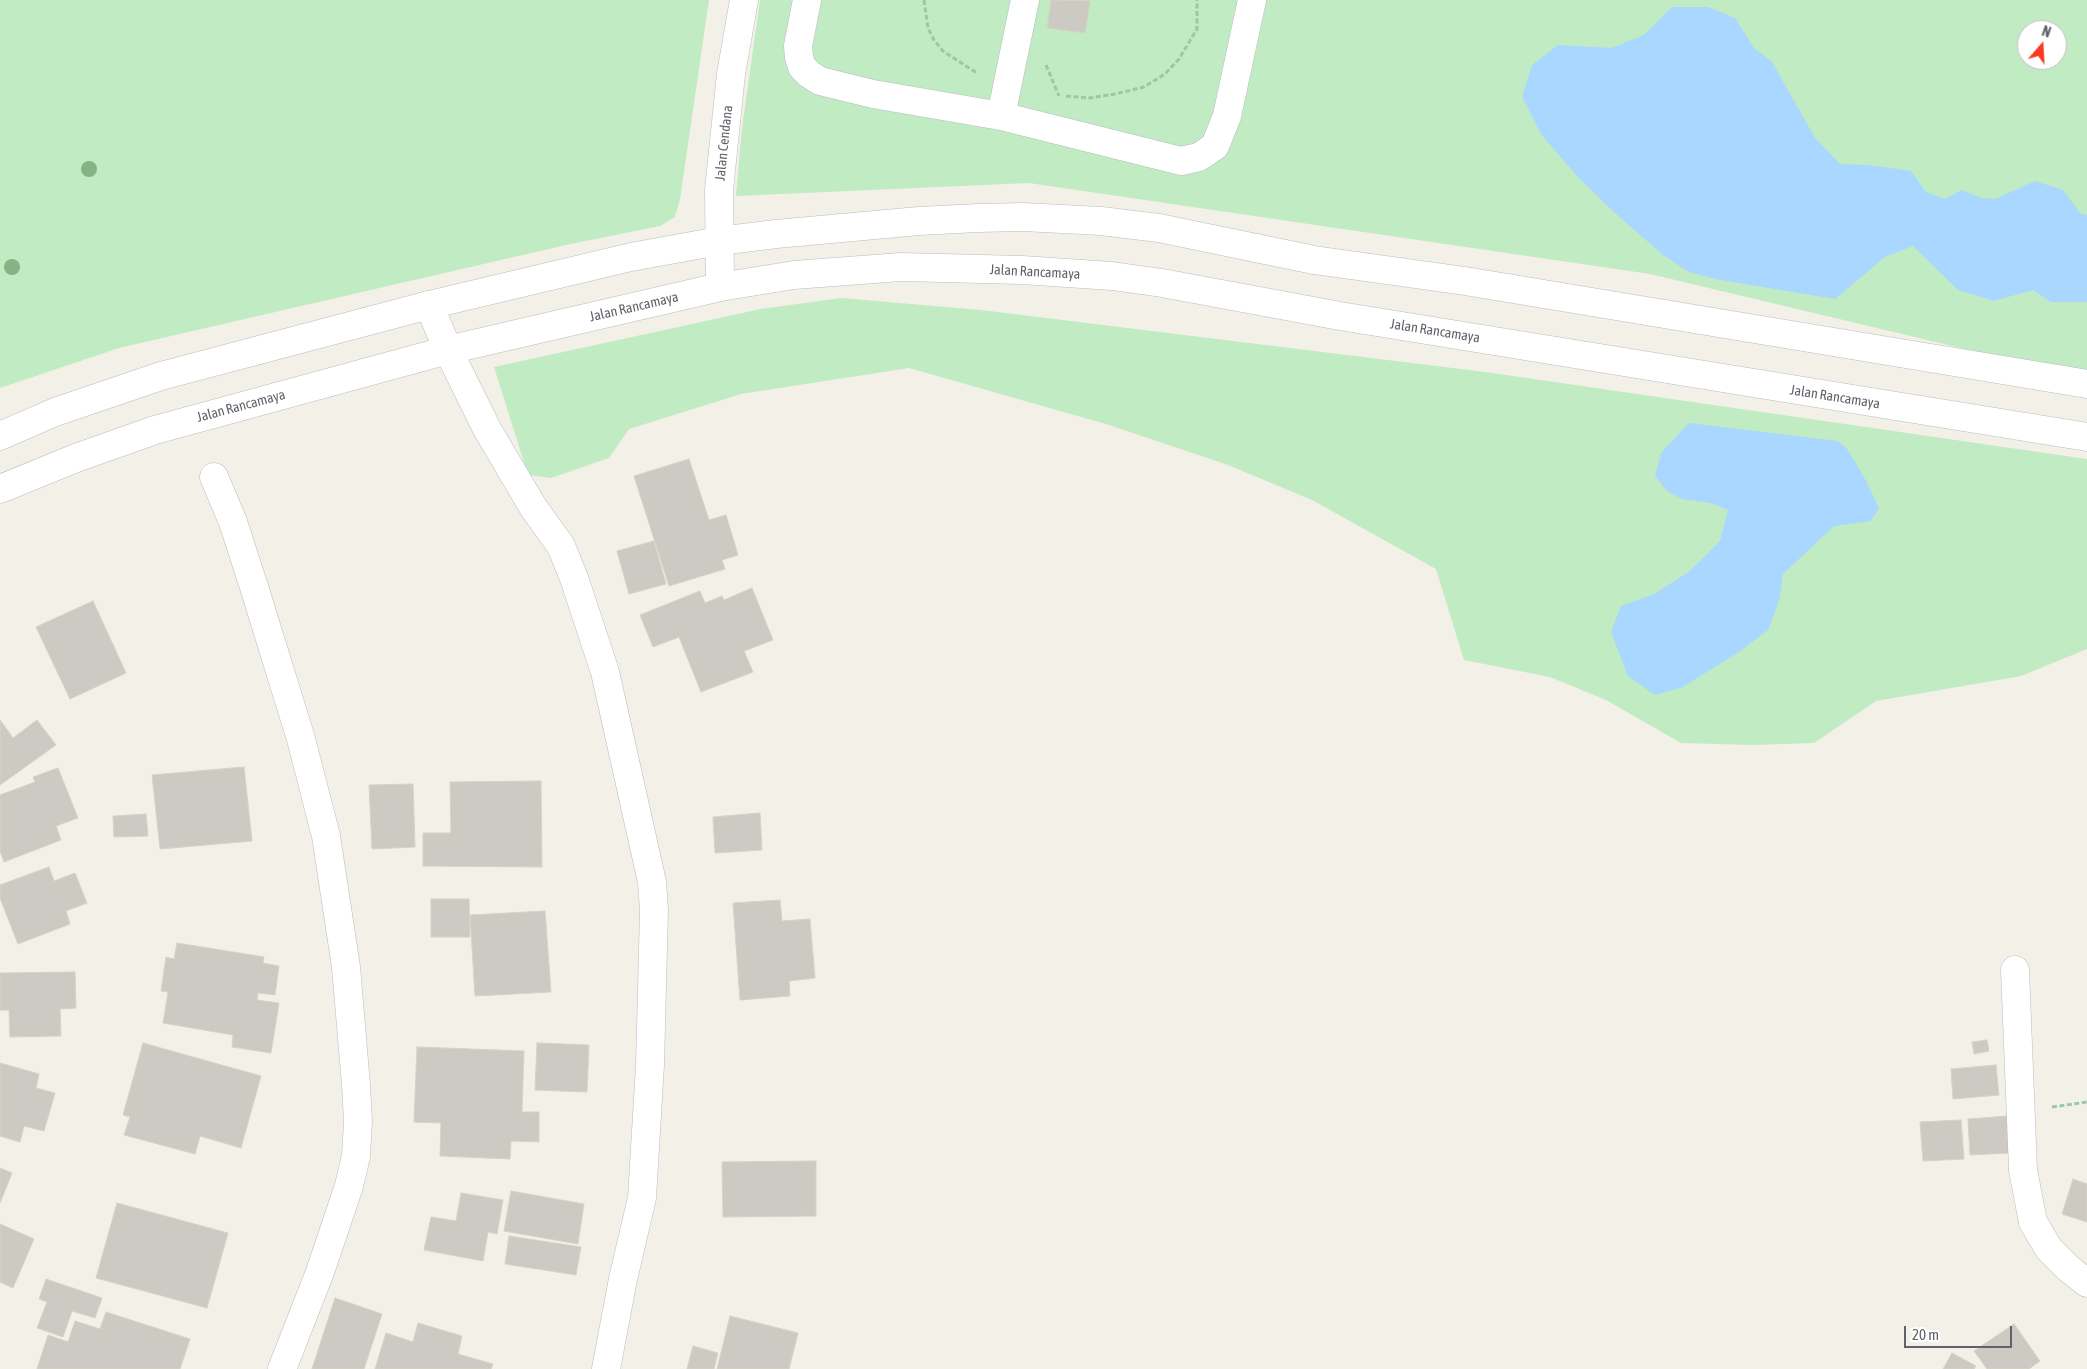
<!DOCTYPE html>
<html>
<head>
<meta charset="utf-8">
<style>
  body { margin:0 }
  #map { position:relative; width:2087px; height:1369px; overflow:hidden; background:#f2f0e7; font-family:"Asap Condensed",sans-serif }
  canvas { display:block }
  .north { position:absolute; left:2017px; top:20px; width:50px; height:50px; box-sizing:border-box; background:#fff; border:1px solid #bfc0c3; border-radius:50%; rotate:19deg; font-size:14px; font-weight:700; line-height:20px; text-align:center; color:#5e6269 }
  .north::after { content:''; display:block; margin:auto; width:18px; height:22px; background:#fa3b24; clip-path:polygon(50% 0,100% 100%,50% 72%,0 100%) }
  .scale { position:absolute; left:1904px; top:1326px; width:108px; height:22px; box-sizing:border-box; border:2px solid #5e6269; border-top:0; padding-left:6px; font-size:15px; line-height:18px; white-space:nowrap; color:#5e6269; -webkit-text-stroke:4px #fff; paint-order:stroke }
</style>
</head>
<body>
<div id="map">
<canvas width="2087" height="1369"></canvas>
<div class="north">N</div>
<div class="scale">20 m</div>
</div>
<script>
const ctx = document.querySelector('canvas').getContext('2d');
ctx.lineJoin = 'round';
function fill(path, color) { ctx.fillStyle = color; ctx.fill(path, 'evenodd'); }
const toPath = rows => new Path2D(rows.map(r => 'M' + r).join(''));
function trace(path, color, width, dash) { ctx.strokeStyle = color; ctx.lineWidth = width; ctx.lineCap = dash ? 'butt' : 'round'; ctx.setLineDash(dash || []); ctx.stroke(path); }
function drawText(font, color, halo, rows, align = 'center') {
  ctx.font = font + ' "Asap Condensed",sans-serif'; ctx.lineWidth = 4; ctx.setLineDash([]); ctx.textBaseline = 'middle'; ctx.strokeStyle = halo; ctx.fillStyle = color; for (const [text, x, y, turn = 0] of rows) {
    ctx.save(); ctx.translate(x, y); ctx.rotate((+turn || 0) * Math.PI / 180); ctx.textAlign = isNaN(turn) ? turn : align; if (halo) ctx.strokeText(text, 0, 0); ctx.fillText(text, 0, 0); ctx.restore();
  }
}
fill(toPath([
  [0,0,709,0,680,199,675,217,660,226,566,245,119,348,0,388],
  [760,0,2087,0,2087,378,1650,274,1029,183,736,196,742,128],
  [2027,30,2057,30,2057,60,2027,60],
  [841,298,981,310,1485,372,2087,459,2087,649,2021,676,1876,701,1814,743,1753,745,1681,743,1606,700,1550,677,1464,660,1436,569,1312,500,1228,465,1106,424,909,368,741,394,629,429,609,458,551,478,528,475,494,367,761,309]
]), '#c1ebc3');
fill(toPath([
  [1672,7,1708,7,1735,18,1754,48,1772,62,1815,138,1840,164,1869,165,1911,171,1926,192,1945,199,1962,190,1981,198,1995,199,2035,181,2063,190,2080,213,2087,215,2087,302,2051,302,2033,290,1994,301,1958,290,1913,246,1885,257,1835,299,1715,279,1689,272,1663,255,1614,212,1578,177,1541,134,1522,97,1532,65,1558,45,1612,48,1644,35],
  [1689,423,1838,441,1848,450,1865,479,1879,508,1871,521,1834,526,1783,574,1779,601,1768,630,1739,652,1683,687,1655,695,1628,676,1611,632,1621,606,1654,594,1690,571,1720,541,1728,510,1711,503,1682,499,1667,491,1655,476,1661,453]
]), '#a9d7ff');
const building = toPath([
  [1051,0,1090,1,1085,33,1047,28,1051,0],
  [689,459,709,520,726,515,738,555,722,560,725,569,669,586,634,476,689,459],
  [654,541,666,584,629,594,617,551,654,541],
  [752,588,773,640,744,651,753,672,701,692,679,637,653,647,640,615,700,591,705,603,722,596,724,600,752,588],
  [93,601,126,673,70,699,36,627,93,601],
  [0,720,13,738,37,720,56,745,0,785,0,720],
  [244,767,252,841,160,849,152,775,244,767],
  [58,768,78,818,56,826,61,840,4,862,0,851,0,795,35,782,33,777,58,768],
  [541,781,542,867,423,866,423,833,451,833,450,782,541,781],
  [413,784,415,847,372,849,369,785,413,784],
  [760,813,762,850,715,853,713,817,760,813],
  [146,814,148,836,114,837,113,816,146,814],
  [49,867,54,881,75,873,87,903,66,911,70,924,18,944,0,898,0,885,49,867],
  [431,899,469,899,470,937,431,937,431,899],
  [780,900,782,921,810,919,815,978,789,981,790,996,740,1000,733,903,780,900],
  [545,911,551,992,475,996,470,915,545,911],
  [177,943,264,957,263,963,279,966,275,995,258,993,257,1000,279,1003,271,1053,232,1047,233,1035,163,1023,168,992,161,991,166,957,174,959,177,943],
  [75,972,76,1008,60,1009,61,1036,10,1037,9,1010,0,1010,0,973,75,972],
  [1987,1040,1989,1051,1974,1054,1972,1042,1987,1040],
  [143,1043,261,1076,241,1148,200,1136,195,1154,124,1135,130,1117,123,1115,143,1043],
  [537,1043,589,1045,587,1092,535,1090,537,1043],
  [417,1047,524,1051,522,1112,539,1112,539,1142,511,1141,510,1159,440,1156,441,1123,414,1122,417,1047],
  [0,1063,39,1074,36,1088,55,1093,44,1131,24,1126,20,1142,0,1136,0,1063],
  [1996,1065,1999,1095,1953,1099,1951,1069,1996,1065],
  [2008,1116,2010,1153,1970,1155,1968,1119,2008,1116],
  [1961,1120,1964,1159,1923,1161,1920,1122,1961,1120],
  [816,1161,816,1216,723,1217,722,1162,816,1161],
  [0,1168,12,1173,0,1203,0,1168],
  [2073,1179,2087,1184,2087,1222,2062,1214,2073,1179],
  [511,1191,584,1204,578,1244,504,1231,511,1191],
  [461,1193,503,1200,497,1234,488,1232,483,1261,424,1250,431,1217,456,1221,461,1193],
  [117,1203,228,1233,207,1308,96,1278,117,1203],
  [0,1224,34,1239,13,1288,0,1282,0,1224],
  [509,1236,581,1247,576,1275,505,1264,509,1236],
  [46,1279,102,1298,95,1318,72,1311,63,1337,37,1328,47,1302,39,1299,46,1279],
  [335,1298,382,1314,364,1369,312,1369,335,1298],
  [106,1312,190,1339,180,1369,37,1369,48,1335,68,1342,75,1321,100,1329,106,1312],
  [730,1316,798,1333,789,1369,717,1369,730,1316],
  [418,1323,462,1336,458,1354,493,1364,491,1369,375,1369,386,1333,413,1342,418,1323],
  [2014,1324,2040,1361,2029,1369,1987,1369,1974,1351,2014,1324],
  [693,1346,718,1353,714,1369,687,1369,693,1346],
  [1952,1353,1976,1366,1974,1369,1943,1369,1952,1353]
]);
fill(building, '#cdcac4');
trace(building, '#d7d2c4', 1);
const minor = toPath([
  [807,0,798,46,799,57,802,67,809,74,820,81,873,94,1001,116,1181,161,1199,157,1215,146,1227,116,1252,0],
  [1001,116,1025,0],
  [720,287,719,190,731,74,744,0],
  [429,305,448,350,487,429,533,507,561,546,574,578,605,672,652,882,654,910,650,1065,642,1198,623,1279,606,1369],
  [214,477,233,522,255,590,301,739,326,836,346,967,356,1085,358,1121,356,1156,349,1186,320,1272,282,1369],
  [2015,970,2023,1170,2033,1222,2049,1249,2068,1268,2087,1283]
]);
const tertiary = toPath([
  [0,436,55,412,161,376,429,305,631,257,719,241,776,234,919,221,978,218,1023,217,1101,221,1159,228,1314,260,1465,281,2087,384],
  [0,489,76,458,155,430,448,350,720,287,794,275,901,267,1022,270,1112,276,1162,283,1340,316,2087,437]
]);
trace(minor, '#b9bcc1', 29);
trace(tertiary, '#b9bcc1', 29);
trace(toPath([
  [924,0,928,28,934,40,943,51,977,73],
  [1046,65,1059,96],
  [1066,96,1090,98,1115,94,1144,87,1165,74,1179,59,1197,29,1197,0],
  [2052,1107,2087,1102]
]), '#98caa8', 3, [5, 2.5]);
trace(minor, '#fff', 28);
trace(tertiary, '#fff', 28);
ctx.fillStyle = '#85b383';
for (const [x, y] of [
  [89,169],
  [12,267]
]) { ctx.beginPath(); ctx.arc(x, y, 8, 0, 2 * Math.PI); ctx.fill(); }
drawText('14px', '#5e6269', '#fff', [
  ["Jalan Cendana",724,143,-84],
  ["Jalan Rancamaya",1035,272,3],
  ["Jalan Rancamaya",634,307,-13],
  ["Jalan Rancamaya",1435,331,9],
  ["Jalan Rancamaya",1835,397,9],
  ["Jalan Rancamaya",241,406,-15]
]);
</script>
</body>
</html>
